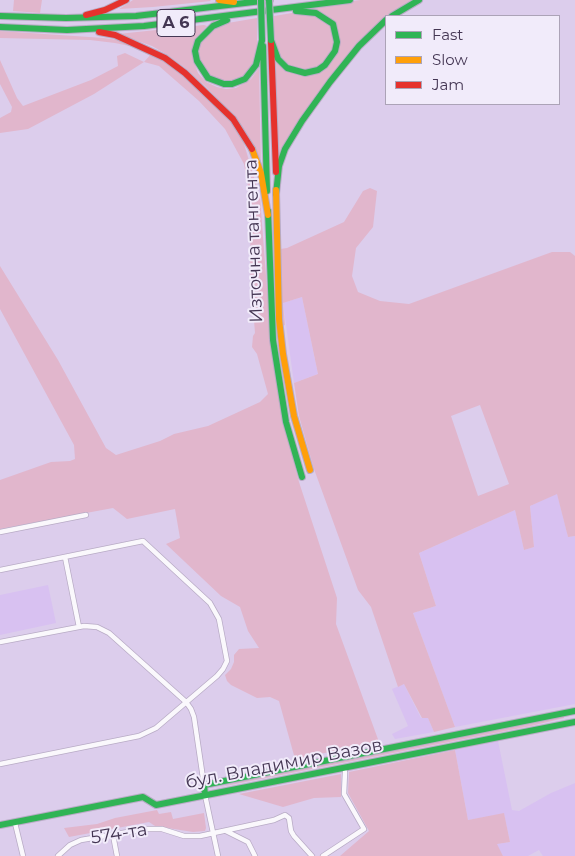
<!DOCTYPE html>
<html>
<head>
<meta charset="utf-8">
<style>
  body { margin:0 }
  #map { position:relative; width:575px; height:856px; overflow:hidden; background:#dccdec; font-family:Montserrat,sans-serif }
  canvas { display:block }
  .legend { position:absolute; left:385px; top:15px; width:175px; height:90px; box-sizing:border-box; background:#f1ebfa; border:1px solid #aca3b7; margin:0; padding:6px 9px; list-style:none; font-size:15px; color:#443653 }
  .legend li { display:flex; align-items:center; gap:10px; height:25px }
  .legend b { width:25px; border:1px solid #aca3b7 }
</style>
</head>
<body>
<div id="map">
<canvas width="575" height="856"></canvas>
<ul class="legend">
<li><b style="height:6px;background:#30b455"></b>Fast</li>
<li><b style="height:6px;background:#ff9f0a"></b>Slow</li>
<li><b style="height:6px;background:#e5322d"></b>Jam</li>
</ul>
</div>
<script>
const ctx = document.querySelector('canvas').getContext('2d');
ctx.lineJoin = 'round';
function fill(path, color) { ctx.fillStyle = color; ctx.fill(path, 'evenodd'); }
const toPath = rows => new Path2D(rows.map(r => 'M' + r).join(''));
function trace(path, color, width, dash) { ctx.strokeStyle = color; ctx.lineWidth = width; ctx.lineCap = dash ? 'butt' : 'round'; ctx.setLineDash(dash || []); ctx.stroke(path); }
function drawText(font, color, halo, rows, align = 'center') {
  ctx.font = font + ' Montserrat,sans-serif'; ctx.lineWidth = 4; ctx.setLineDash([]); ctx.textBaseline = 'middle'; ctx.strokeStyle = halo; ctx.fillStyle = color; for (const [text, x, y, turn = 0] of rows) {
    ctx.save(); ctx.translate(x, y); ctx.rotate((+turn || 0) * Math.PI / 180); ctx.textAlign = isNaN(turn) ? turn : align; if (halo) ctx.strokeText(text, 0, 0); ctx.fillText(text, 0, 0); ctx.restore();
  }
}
fill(toPath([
  [302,297,318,374,294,383,283,303],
  [557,493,568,537,575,536,575,704,455,727,413,613,436,606,419,553,515,510,524,550,534,547,530,506],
  [48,585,56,623,0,635,0,595],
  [404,684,421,718,428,718,434,732,395,739,392,734,408,726,392,689],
  [498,741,512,810,519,811,551,793,575,783,575,856,543,856,539,850,528,856,503,856,496,844,510,842,504,814,468,820,455,750]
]), '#d8c1f1');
fill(toPath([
  [14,0,42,0,40,13,13,11],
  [133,0,210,0,211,1,153,7,119,9],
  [360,0,414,0,386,16,333,75,277,165,273,52,277,63,304,76,337,53,331,19,297,9],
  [298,12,313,14,333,28,335,41,332,52,326,61,317,67,306,71,286,66,279,57,274,40,274,16],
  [257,18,257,54,246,76,231,82,208,76,198,59,199,42,222,24],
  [204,25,207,26,197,37,194,43,192,56,198,73,206,82,217,87,226,89,236,88,251,79,259,68,261,168,231,113,205,86,184,67,166,54,152,46,118,34],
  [0,31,104,38,125,41,144,49,115,43,90,40,0,38],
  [125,53,144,62,152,53,184,74,223,112,241,134,260,197,272,354,281,411,299,482,337,598,336,624,379,742,295,759,279,701,270,697,257,698,231,685,227,681,225,675,231,669,234,662,234,655,239,649,259,648,248,631,240,607,221,596,166,544,180,538,175,509,127,519,113,508,0,529,0,480,51,462,70,461,75,459,74,445,0,309,0,266,58,360,106,448,116,455,160,441,174,434,208,426,260,402,268,394,257,354,252,347,253,336,255,333,250,270,251,203,244,164,225,129,199,101,159,66,144,62,94,94,28,129,0,133,0,118,11,112,12,107,0,84,0,60,17,98,23,106,91,80,118,66,117,56],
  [370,188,377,191,373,227,356,248,352,276,358,292,380,301,409,304,552,252,570,252,575,256,575,536,568,537,557,494,530,506,534,547,524,550,515,510,419,553,436,606,413,613,455,727,434,732,428,718,422,718,404,684,398,687,371,607,358,590,314,469,299,416,294,383,318,374,302,297,283,303,285,325,282,326,280,249,287,248,344,222,363,191],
  [480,405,509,484,478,496,451,416],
  [564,716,564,718,531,726,215,788,254,778],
  [455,750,468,820,504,813,510,842,497,844,503,856,340,856,369,831,348,793,349,772],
  [341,774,341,797,314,798,283,807,239,794],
  [157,810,159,814,171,812,173,819,204,813,206,828,205,831,193,832,155,826,149,822,69,837,64,828,97,824,115,818]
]), '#e1b6cc');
const street = toPath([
  [0,532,86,515],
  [65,557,79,627],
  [0,570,143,541,210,603,219,619,227,661,223,669,217,676,156,728,139,736,0,764],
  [0,642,84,626,97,627,109,633,186,702,191,709,194,717,204,785],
  [205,795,218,856],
  [15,823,23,856],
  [226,831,248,842,255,856],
  [113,835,117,856],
  [58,856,70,845,81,840,146,829,162,829,184,836,200,836,274,820,285,815,289,818,291,831,294,836,312,856],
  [323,856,364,829,344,794,345,772]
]);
const fast = toPath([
  [0,16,66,18,136,16,270,0],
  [392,16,419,0],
  [227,20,213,26,198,41,195,51,197,61,208,78,224,84,232,84,245,79,256,65,262,40],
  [0,27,67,30,144,26,350,0],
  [271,40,278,59,287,68,305,73,318,70,325,65,335,51,337,42,333,24,316,13,296,11],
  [263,46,267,191],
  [276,194,279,166,285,149,302,121,330,82,359,46,386,20],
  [268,211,273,340,286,422,302,477],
  [205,795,204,785,575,711],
  [0,825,143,797,156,805,575,722]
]);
const slow = toPath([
  [219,0,234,2],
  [252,149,261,173,268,215],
  [276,190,279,319,283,354,294,416,310,470]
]);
const jam = toPath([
  [86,15,105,10,126,0],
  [99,32,115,35,165,58,185,73,233,119,252,149],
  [271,42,276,172]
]);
trace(street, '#b8abc5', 6);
trace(fast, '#b8abc5', 8);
trace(slow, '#b8abc5', 8);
trace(jam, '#b8abc5', 8);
trace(street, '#faf8fc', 4.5);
trace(fast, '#30b455', 6);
trace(slow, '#ff9f0a', 6);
trace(jam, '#e5322d', 6);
const fastBridge = toPath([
  [261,0,262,40],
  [269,0,271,40]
]);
trace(fastBridge, '#b8abc5', 8, []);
trace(fastBridge, '#30b455', 6);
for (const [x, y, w] of [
  [176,23,38]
]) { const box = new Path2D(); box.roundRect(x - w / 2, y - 13.5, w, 27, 4); ctx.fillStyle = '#f1ebfa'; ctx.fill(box); trace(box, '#443653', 1); }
drawText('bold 16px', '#443653', null, [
  ["A 6",176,23]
]);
drawText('18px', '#443653', '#f1ebfa', [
  ["Източна тангента",254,241,-92],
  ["бул. Владимир Вазов",284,764,-11],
  ["574-та",119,834,-9]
]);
</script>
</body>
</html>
